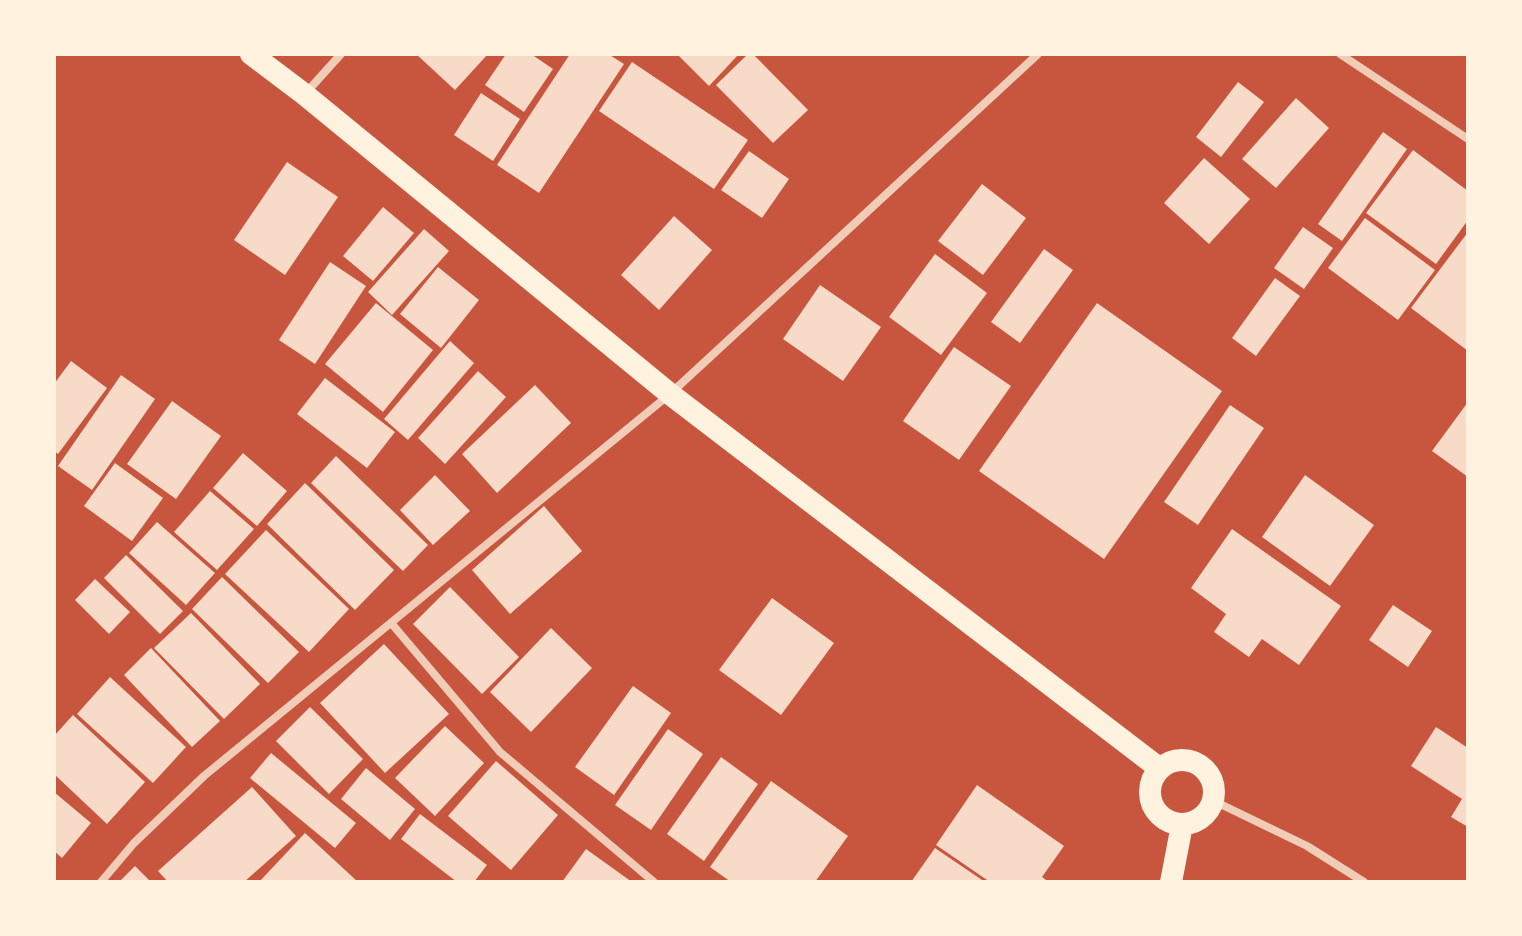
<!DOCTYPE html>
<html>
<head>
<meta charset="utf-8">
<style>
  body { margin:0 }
  #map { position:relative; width:1522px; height:936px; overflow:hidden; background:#c8553d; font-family:"PT Sans",sans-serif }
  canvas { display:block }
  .frame { position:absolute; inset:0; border:56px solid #fff3e0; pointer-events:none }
</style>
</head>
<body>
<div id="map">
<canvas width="1522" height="936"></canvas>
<div class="frame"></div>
</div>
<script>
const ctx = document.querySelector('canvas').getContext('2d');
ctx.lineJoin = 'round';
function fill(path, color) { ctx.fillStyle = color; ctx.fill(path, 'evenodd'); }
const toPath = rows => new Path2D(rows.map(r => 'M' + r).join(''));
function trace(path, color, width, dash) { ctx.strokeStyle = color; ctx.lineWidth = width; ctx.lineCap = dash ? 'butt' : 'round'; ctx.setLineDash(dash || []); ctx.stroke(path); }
fill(toPath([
  [416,54,488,54,455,90],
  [506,54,531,54,553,69,524,112,485,85],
  [570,54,608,54,624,64,539,193,497,165],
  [677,54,739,54,709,86],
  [748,54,753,54,808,110,773,143,716,85],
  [632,62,748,140,714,189,599,111],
  [1238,82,1264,102,1221,157,1196,137],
  [481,93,520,119,493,161,454,135],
  [1296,98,1329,128,1276,188,1242,159],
  [1383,132,1407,149,1342,241,1318,224],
  [1413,150,1468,191,1468,220,1436,264,1366,213],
  [749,151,789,179,762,218,721,190],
  [1204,158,1250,199,1209,244,1164,203],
  [287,162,338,197,285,275,234,240],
  [982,184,1026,218,983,275,938,241],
  [383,207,414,233,373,281,343,256],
  [674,216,712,250,659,310,621,275],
  [1365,218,1435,270,1398,320,1328,268],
  [1303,227,1333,248,1304,289,1274,268],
  [424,229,449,251,392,315,368,292],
  [1468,232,1468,351,1411,308],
  [1044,249,1073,270,1020,343,991,322],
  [935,254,987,293,941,355,889,317],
  [330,262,366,286,315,364,279,340],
  [438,267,479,300,441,348,400,314],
  [1275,278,1300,296,1256,356,1232,338],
  [820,285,881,327,843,381,783,339],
  [376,303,433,350,383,412,325,364],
  [1097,303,1222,391,1104,559,979,471],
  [450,341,474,363,408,440,384,419],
  [954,347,1011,386,959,460,903,421],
  [71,361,107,388,58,454,54,451,54,384],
  [478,371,506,397,445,464,418,438],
  [121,375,155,399,92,490,58,466],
  [325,378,395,432,367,468,297,414],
  [535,385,571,423,497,493,462,454],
  [172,401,221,436,176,499,127,464],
  [1468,402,1468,477,1432,451],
  [1230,405,1264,428,1198,525,1164,502],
  [243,453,287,491,257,526,213,488],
  [336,456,428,545,403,571,311,483],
  [115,463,163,498,132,541,84,506],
  [435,475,470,511,433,545,400,510],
  [1305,475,1374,525,1330,586,1262,537],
  [305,483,394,570,355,610,267,524],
  [210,491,254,529,217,570,174,532],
  [544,506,582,551,510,614,472,570],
  [157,522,215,573,186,605,129,553],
  [1232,529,1341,606,1299,665,1262,639,1249,657,1214,632,1226,614,1191,588],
  [266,530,349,609,309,652,225,574],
  [126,555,183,611,160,634,104,578],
  [222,577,299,652,268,683,192,609],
  [95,579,130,612,109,634,75,600],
  [450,587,519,657,482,694,413,624],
  [772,598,834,643,781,715,719,670],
  [1393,605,1432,631,1408,667,1369,640],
  [191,613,260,684,224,719,154,648],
  [551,628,592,668,531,732,490,692],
  [384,644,449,714,385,773,320,703],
  [151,648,220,721,192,747,124,675],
  [110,677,186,747,153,783,77,714],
  [633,686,671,713,614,795,575,767],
  [310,707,363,759,329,794,276,741],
  [73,715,145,782,107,824,54,774,54,736],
  [445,726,484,763,435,816,395,778],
  [1436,727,1468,748,1468,827,1451,817,1462,799,1411,766],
  [668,729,703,754,651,830,615,805],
  [271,753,356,823,335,848,250,778],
  [721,757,758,784,704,861,667,834],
  [496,761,558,815,511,870,448,816],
  [366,768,415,809,390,840,341,799],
  [771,781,848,836,815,882,731,882,710,867],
  [977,785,1064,846,1042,877,1049,882,990,882,936,845],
  [252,787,296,836,244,882,168,882,158,871],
  [54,792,91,823,62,858,54,851],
  [420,814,487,865,474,882,457,882,401,839],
  [305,833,358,882,259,882],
  [935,848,985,882,911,882],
  [586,849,632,882,562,882],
  [135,866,151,882,119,882]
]), '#f7dbc8');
trace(toPath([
  [1340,54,1468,139],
  [305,94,341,54],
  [392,624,500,752,654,882],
  [1214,801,1307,846,1364,882],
  [101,882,134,843,204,776,670,394,1038,54]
]), '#f1ccb7', 8);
trace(toPath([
  [251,54,304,94,670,394,1159,768],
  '1150 792a32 32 0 1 1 64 0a32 32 0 1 1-64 0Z',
  [1171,882,1182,825]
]), '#fff3e0', 22);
</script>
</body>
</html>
